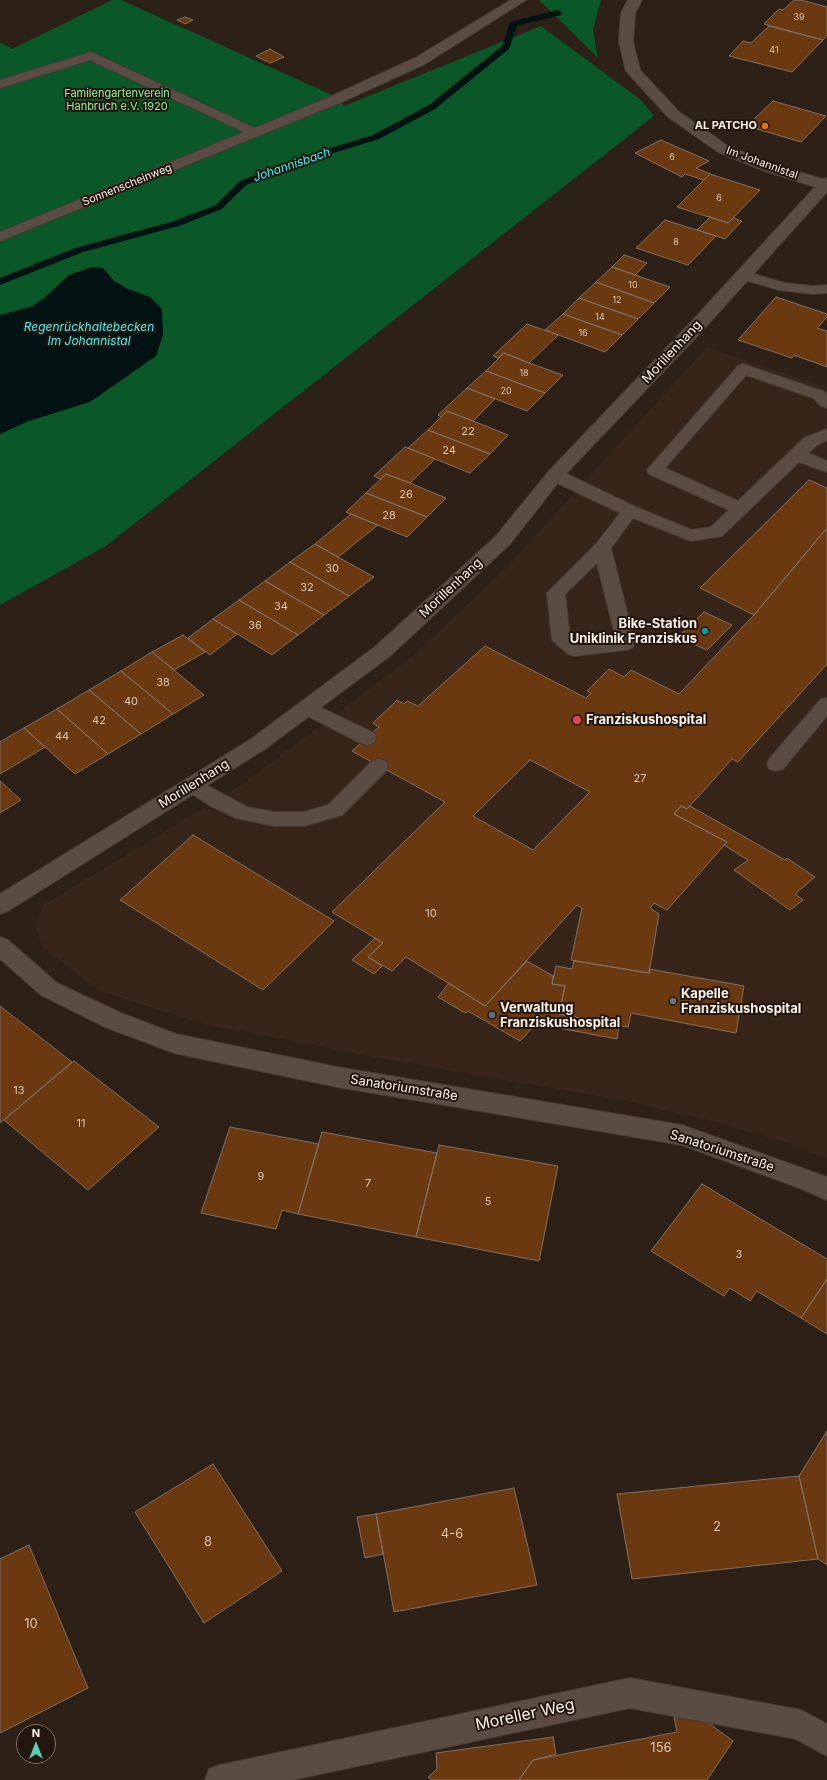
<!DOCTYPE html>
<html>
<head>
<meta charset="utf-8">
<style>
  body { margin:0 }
  #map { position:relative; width:827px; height:1780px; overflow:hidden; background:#2c2017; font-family:Inter,sans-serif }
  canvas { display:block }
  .north { position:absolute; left:16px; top:1724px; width:40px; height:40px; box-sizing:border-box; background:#22160e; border:1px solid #796e67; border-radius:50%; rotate:0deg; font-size:11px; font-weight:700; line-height:16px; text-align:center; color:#fbf2ec }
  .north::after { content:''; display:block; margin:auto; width:14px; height:18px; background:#5bcebb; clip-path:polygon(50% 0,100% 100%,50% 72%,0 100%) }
</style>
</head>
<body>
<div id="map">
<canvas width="827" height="1780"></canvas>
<div class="north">N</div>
</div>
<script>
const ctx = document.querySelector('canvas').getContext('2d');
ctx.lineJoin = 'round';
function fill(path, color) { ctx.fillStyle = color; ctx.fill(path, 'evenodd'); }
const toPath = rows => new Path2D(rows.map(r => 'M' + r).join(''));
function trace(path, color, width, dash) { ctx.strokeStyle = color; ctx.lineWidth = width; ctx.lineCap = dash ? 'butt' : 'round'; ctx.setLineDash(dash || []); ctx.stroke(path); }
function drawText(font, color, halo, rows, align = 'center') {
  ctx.font = font + ' Inter,sans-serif'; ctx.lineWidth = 4; ctx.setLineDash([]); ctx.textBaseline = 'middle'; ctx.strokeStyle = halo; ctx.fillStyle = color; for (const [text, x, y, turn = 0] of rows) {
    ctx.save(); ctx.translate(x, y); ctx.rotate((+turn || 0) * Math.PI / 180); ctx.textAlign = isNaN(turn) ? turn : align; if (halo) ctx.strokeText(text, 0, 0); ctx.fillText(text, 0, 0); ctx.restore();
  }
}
fill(toPath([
  [707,347,827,387,827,1159,787,1143,716,1122,615,1099,373,1057,203,1024,98,990,42,947,35,923,45,904,241,785,414,655,508,566]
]), '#372519');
fill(toPath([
  [112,0,121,0,339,98,344,106,541,26,641,100,654,116,106,546,0,605,0,42,12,49],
  [539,0,601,0,593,30,598,58]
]), '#0a5727');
fill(toPath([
  [92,267,103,268,114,281,128,289,150,297,162,309,163,335,156,356,90,402,29,421,0,434,0,315,33,306,45,297,69,275]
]), '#031212');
fill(toPath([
  [558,10,562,13,561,15,517,26,509,49,435,109,379,139,301,163,246,185,222,209,179,226,83,252,0,285,0,278,75,248,171,222,216,205,240,181,295,159,373,135,429,105,502,46,510,22,558,10]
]), '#031212');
const building = toPath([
  [794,0,801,0,827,7,827,35,823,40,764,24,779,9,783,10,794,0],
  [185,17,193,20,185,24,177,20,185,17],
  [769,26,823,40,792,72,729,56,743,41,751,43,769,26],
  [270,49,284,57,270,63,256,56,270,49],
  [773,101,826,116,801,142,747,126,773,101],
  [661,140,709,161,696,168,710,174,704,180,685,174,682,177,635,153,661,140],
  [710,174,760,190,728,223,677,207,710,174],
  [710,217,728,223,733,218,742,221,725,239,697,230,710,217],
  [665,220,697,230,716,236,688,265,636,248,665,220],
  [624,255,647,263,635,275,612,267,624,255],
  [612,267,635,275,670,287,654,303,596,282,612,267],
  [596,282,654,303,638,319,579,298,596,282],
  [776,297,827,314,827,317,817,328,827,331,827,367,794,355,792,358,738,340,776,297],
  [579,298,638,319,622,335,563,314,579,298],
  [563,314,622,335,605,352,545,330,563,314],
  [527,324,558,335,529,363,504,353,498,358,493,356,527,324],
  [504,353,529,363,563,375,545,393,486,371,504,353],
  [486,371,545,393,527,411,467,388,486,371],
  [467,388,495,399,473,421,447,411,441,417,438,415,467,388],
  [447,411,473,421,508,435,490,454,428,430,447,411],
  [428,430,490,454,470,473,408,448,428,430],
  [405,447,435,459,410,483,386,474,380,479,374,476,405,447],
  [386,474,410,483,446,498,427,517,366,493,386,474],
  [809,480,827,488,827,528,754,615,700,588,809,480],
  [366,493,427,517,407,537,346,512,366,493],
  [351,514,378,525,338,557,315,544,351,514],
  [827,528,827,664,738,762,732,759,687,809,681,806,674,814,727,842,667,910,654,903,650,908,659,914,649,973,571,960,582,908,577,905,485,1006,406,957,392,971,368,957,383,943,332,912,445,802,352,751,379,727,373,723,397,700,404,704,407,701,418,706,485,646,586,698,591,693,587,691,609,669,624,677,631,670,679,694,754,615,827,528],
  [530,760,590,792,533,850,473,816,530,760],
  [315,544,338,557,374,577,349,596,290,562,315,544],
  [290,562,349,596,324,615,265,581,290,562],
  [265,581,324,615,298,635,239,600,265,581],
  [239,600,298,635,272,655,213,619,239,600],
  [704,612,732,625,707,650,678,637,704,612],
  [213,619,237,634,210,655,188,638,213,619],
  [183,635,205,652,174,670,152,652,183,635],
  [152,652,174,670,204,695,173,714,121,671,152,652],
  [121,671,173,714,141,734,89,690,121,671],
  [89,690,141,734,108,754,57,709,89,690],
  [57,709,108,754,75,774,24,728,57,709],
  [24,728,45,747,0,774,0,742,24,728],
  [0,781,21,800,0,813,0,781],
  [681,806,687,809,690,806,785,860,787,858,815,877,795,894,803,900,790,910,734,870,748,860,724,845,727,842,674,814,681,806],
  [193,835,334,921,263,990,120,900,193,835],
  [375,938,383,943,368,957,382,966,374,974,352,960,375,938],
  [527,961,553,976,552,984,565,986,559,1014,619,1026,617,1039,559,1028,534,1026,520,1041,468,1011,465,1013,438,997,449,983,485,1006,527,961],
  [574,961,649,973,649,969,744,986,736,1033,631,1013,628,1027,559,1014,565,986,552,984,556,966,572,969,574,961],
  [0,1006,72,1062,0,1123,0,1006],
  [74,1061,159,1127,88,1190,4,1120,74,1061],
  [230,1127,319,1144,298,1214,282,1210,276,1229,201,1213,230,1127],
  [322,1132,437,1153,416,1237,298,1214,322,1132],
  [439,1145,558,1166,539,1261,416,1237,439,1145],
  [702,1184,827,1259,827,1279,801,1318,757,1291,750,1301,730,1288,724,1296,651,1251,702,1184],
  [827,1279,827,1334,801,1318,827,1279],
  [827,1431,827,1565,818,1559,799,1476,827,1431],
  [213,1464,282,1571,204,1623,135,1512,213,1464],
  [799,1476,818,1559,632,1579,617,1494,799,1476],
  [514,1488,537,1585,394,1612,376,1514,514,1488],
  [376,1514,383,1554,365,1558,357,1517,376,1514],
  [29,1545,88,1688,0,1733,0,1559,29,1545],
  [699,1716,733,1741,707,1780,519,1780,533,1760,677,1732,674,1717,699,1716],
  [553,1737,556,1754,533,1760,519,1780,432,1780,428,1777,437,1769,436,1753,553,1737]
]);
fill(building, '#6b3910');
trace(building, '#807066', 1);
const service = toPath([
  [511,0,526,0,425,64,344,101,0,241,0,232,244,132,90,60,0,88,0,80,91,52,255,128,334,95,415,58,511,0],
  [743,271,785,283,813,286,827,285,827,293,813,294,779,290,738,278,736,275,738,272,743,271],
  [743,364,825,392,827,394,827,408,821,406,813,398,746,375,665,468,738,501,804,438,827,429,827,440,816,446,808,453,827,461,827,472,799,462,722,536,716,537,691,541,633,518,611,548,635,644,632,648,626,650,574,656,568,654,552,640,547,593,596,544,620,513,549,479,547,475,549,471,555,470,561,471,636,507,692,530,711,527,729,510,649,474,647,470,738,366,743,364],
  [597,563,616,639,577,643,570,637,565,594,597,563],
  [827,698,827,716,783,769,776,771,769,769,767,764,769,759,821,699,827,698],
  [307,701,374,733,376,738,374,743,367,745,360,743,300,712,298,707,300,702,307,701],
  [379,759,386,761,388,766,386,771,342,815,304,826,274,826,236,818,209,805,186,790,183,785,186,780,193,778,247,807,274,812,304,812,328,805,372,761,379,759]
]);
const minor = toPath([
  [628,0,642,0,635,13,633,42,640,70,678,111,728,146,772,164,823,179,827,178,827,192,703,330,561,479,510,544,390,656,265,749,8,911,0,914,0,894,251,739,376,646,496,536,549,471,691,322,815,187,762,170,718,152,668,117,626,71,619,42,621,13,628,0],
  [0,937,8,940,57,983,121,1013,176,1034,337,1067,682,1125,827,1177,827,1200,802,1189,682,1145,337,1087,174,1053,105,1027,41,995,0,959,0,937],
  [630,1678,801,1710,827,1724,827,1756,796,1739,630,1708,292,1780,205,1780,209,1769,220,1765,630,1678]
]);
trace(service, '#473c36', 2);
trace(minor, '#473c36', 2);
fill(service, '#5a4c42');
fill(minor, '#5a4c42');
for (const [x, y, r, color] of [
  [765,126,4,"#e8710a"],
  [705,631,4,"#0f9aa8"],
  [577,720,5,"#e0444e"],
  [673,1001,4,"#6b7280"],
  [492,1015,4,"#5c6f8a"]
]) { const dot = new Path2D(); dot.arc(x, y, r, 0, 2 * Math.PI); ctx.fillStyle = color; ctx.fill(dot); trace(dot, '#22160e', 1.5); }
drawText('9px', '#d7c4b5', null, [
  ["39",799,17],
  ["41",774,50],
  ["6",672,157],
  ["6",719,198],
  ["8",676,242],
  ["10",633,285],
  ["12",617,300],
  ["14",600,317],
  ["16",583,333],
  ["18",524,373],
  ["20",506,391]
]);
drawText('11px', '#8deea3', '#22160e', [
  ["Familengartenverein",117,94],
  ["Hanbruch e.V. 1920",117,107]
]);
drawText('bold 11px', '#fbf2ec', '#22160e', [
  ["AL PATCHO",757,126]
], 'right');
drawText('11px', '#fbf2ec', '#22160e', [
  ["Im Johannistal",762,163,20],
  ["Sonnenscheinweg",127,185,-22]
]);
drawText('11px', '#d7c4b5', null, [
  ["22",468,432],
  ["24",449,451],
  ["26",406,495],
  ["28",389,516],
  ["30",332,569],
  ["32",307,588],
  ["34",281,607],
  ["36",255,626],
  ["38",163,683],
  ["40",131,702],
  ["42",99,721],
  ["44",62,737],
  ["27",640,779],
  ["10",431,914],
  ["13",19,1091],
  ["11",81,1124],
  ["9",261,1177],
  ["7",368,1184],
  ["5",488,1202],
  ["3",739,1255]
]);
drawText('italic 12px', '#3cf3f3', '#22160e', [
  ["Johannisbach",292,165,-19],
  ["Regenrückhaltebecken",89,327],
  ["Im Johannistal",89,341]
]);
drawText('13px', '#fbf2ec', '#22160e', [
  ["Morillenhang",672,352,-47],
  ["Morillenhang",451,588,-43],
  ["Morillenhang",194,784,-32],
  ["Sanatoriumstraße",404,1088,9],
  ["Sanatoriumstraße",722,1151,18]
]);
drawText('bold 13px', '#fbf2ec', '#22160e', [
  ["Bike-Station",697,624,"right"],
  ["Uniklinik Franziskus",697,639,"right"],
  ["Franziskushospital",586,720],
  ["Kapelle",681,994],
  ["Franziskushospital",681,1009],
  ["Verwaltung",500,1008],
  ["Franziskushospital",500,1023]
], 'left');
drawText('13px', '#d7c4b5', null, [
  ["2",717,1527],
  ["4-6",452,1534],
  ["8",208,1542],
  ["10",31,1624],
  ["156",661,1748]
]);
drawText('16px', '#fbf2ec', '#22160e', [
  ["Moreller Weg",525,1715,-12]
]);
</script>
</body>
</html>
